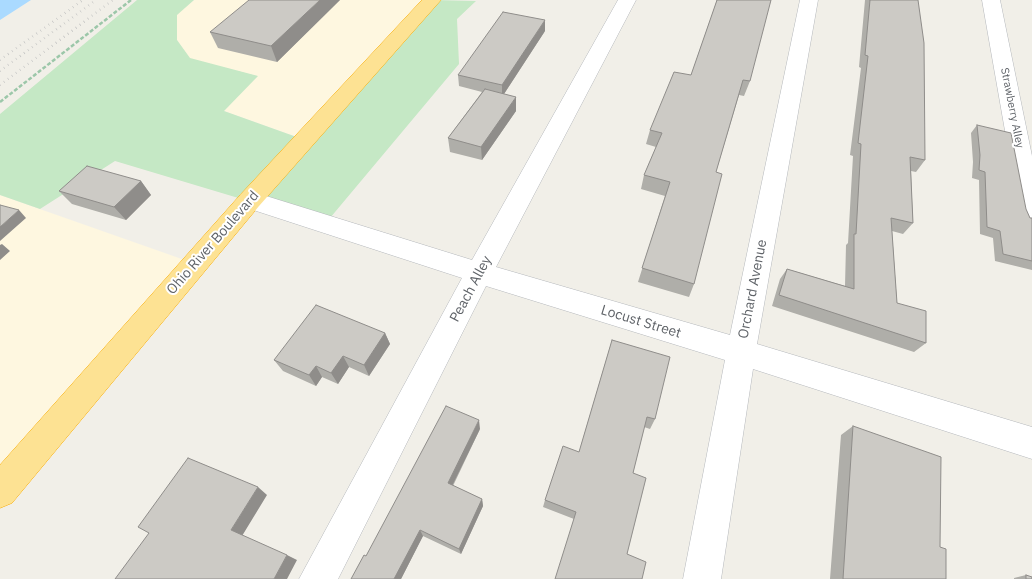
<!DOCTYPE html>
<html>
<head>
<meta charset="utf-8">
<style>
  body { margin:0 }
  canvas { display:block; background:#f1efe8 }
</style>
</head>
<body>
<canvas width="1032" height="579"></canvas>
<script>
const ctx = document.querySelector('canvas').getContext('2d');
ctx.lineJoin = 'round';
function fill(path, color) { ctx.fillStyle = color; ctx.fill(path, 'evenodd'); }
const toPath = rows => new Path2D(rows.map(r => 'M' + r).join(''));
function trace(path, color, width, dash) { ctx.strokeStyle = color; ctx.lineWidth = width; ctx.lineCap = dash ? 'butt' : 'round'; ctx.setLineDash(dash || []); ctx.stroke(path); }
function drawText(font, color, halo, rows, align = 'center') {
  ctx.font = font + ' "IBM Plex Sans",sans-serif'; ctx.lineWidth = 4; ctx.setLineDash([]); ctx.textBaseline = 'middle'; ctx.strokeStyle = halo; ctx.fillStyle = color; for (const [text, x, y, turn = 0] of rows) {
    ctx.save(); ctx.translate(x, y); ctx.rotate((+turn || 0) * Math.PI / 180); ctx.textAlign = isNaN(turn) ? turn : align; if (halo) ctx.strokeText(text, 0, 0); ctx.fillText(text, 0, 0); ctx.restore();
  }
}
fill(toPath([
  [194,0,432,0,305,140,224,111,257,76,190,59,177,40,177,14],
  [0,195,196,264,0,487]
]), '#fef7e0');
fill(toPath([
  [137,0,194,0,177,15,177,40,190,58,258,76,224,111,305,140,432,0,476,1,457,19,459,64,325,224,115,161,40,209,0,195,0,114]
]), '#c5e8c5');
fill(toPath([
  [0,0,31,0,0,20]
]), '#aadaff');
const minor = toPath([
  [618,0,636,0,496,267,730,335,800,0,818,0,757,344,1032,427,1032,459,753,369,721,579,683,579,725,360,486,286,338,579,299,579,462,278,241,206,238,200,241,194,250,191,472,260,618,0],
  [982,0,1000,0,1032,156,1032,225,1023,223,1020,216,982,0]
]);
const highway = toPath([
  [422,0,441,0,259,206,12,503,0,508,0,465,241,194,422,0]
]);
trace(minor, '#b5b8bc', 1);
trace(highway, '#f9ab00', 1);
trace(toPath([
  [0,102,131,0]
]), '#9cc7a9', 2.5, [4, 2]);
fill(minor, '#fff');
fill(highway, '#fde293');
trace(toPath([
  [0,60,83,0],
  [0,71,96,0],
  [0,85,113,0]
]), '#b6b7b8', 2.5, [0.5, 4.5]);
fill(toPath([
  [340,0,277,62,218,48,210,32],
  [717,0,750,81,744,96,739,95,716,172,694,284,689,297,638,282,665,196,641,189,644,175,656,147,646,144,650,130,691,75],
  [865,0,918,0,925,160,916,172,911,171,913,223,903,234,892,231,897,303,926,343,914,352,772,306,780,279,787,269,845,286,846,245,848,243,853,156,850,155,861,68,859,67],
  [545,31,504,94,516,111,482,160,450,152,448,138,482,92,459,86,458,75],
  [977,125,1030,218,1032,218,1032,270,995,261,993,238,980,234,979,180,972,178,973,162,971,133],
  [141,181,151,195,126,220,72,204,59,191],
  [385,333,390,344,369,376,349,367,338,384,322,377,316,386,283,371,274,360],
  [612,340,655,419,650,429,644,427,633,473,627,554,642,579,574,519,543,507,545,500,579,452],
  [853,426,940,547,946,579,830,579,841,435],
  [480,429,453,486,482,499,483,506,461,554,423,536,401,579,351,579],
  [1026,575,1032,579,1014,579,1014,578]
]), '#afaea9');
fill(toPath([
  [320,0,340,0,277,62,271,46],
  [545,20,545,31,502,97,502,85],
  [516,97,516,111,482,160,481,147],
  [141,181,151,195,126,220,114,207],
  [19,210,26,218,0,241,0,227],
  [2,244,10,251,0,260,0,245],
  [385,333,390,344,369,376,364,365],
  [343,356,349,367,338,384,331,373],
  [316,366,322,377,316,386,309,375],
  [479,420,480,429,450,490,448,483],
  [258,487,267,495,242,536,231,530],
  [482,499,483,506,461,554,459,549],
  [420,530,423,536,401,579,394,579],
  [287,555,297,560,287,579,274,579]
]), '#8f8d8a');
const building = toPath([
  [249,0,320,0,271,46,210,32,249,0],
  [717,0,771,0,750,81,743,80,716,172,722,174,694,284,642,268,670,182,644,175,662,133,650,130,674,72,691,75,717,0],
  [870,0,918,0,924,43,925,160,910,157,913,223,891,218,897,303,926,311,926,343,779,295,787,269,854,289,854,234,856,234,861,144,858,143,868,56,865,55,870,0],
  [503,12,545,20,502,85,458,75,503,12],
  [485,89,516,97,481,147,448,138,485,89],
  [977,125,1011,133,1026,209,1030,218,1032,218,1032,261,1003,254,1000,231,987,227,985,172,979,170,980,155,977,125],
  [87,166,141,181,114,207,59,191,87,166],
  [0,205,19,210,0,227,0,205],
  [316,305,385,333,364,365,343,356,331,373,316,366,309,375,274,360,316,305],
  [612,340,670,357,655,419,647,417,633,473,646,478,627,554,646,562,642,579,555,579,576,512,545,500,563,446,579,452,612,340],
  [446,406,479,420,448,483,482,499,459,549,420,530,394,579,351,579,364,555,366,556,446,406],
  [853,426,941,457,940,547,946,549,946,579,843,579,853,426],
  [188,458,258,487,231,530,287,555,274,579,115,579,149,533,138,527,188,458],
  [1026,575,1032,577,1032,579,1026,579,1026,575]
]);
fill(building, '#cccac5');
trace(building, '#8f8d8a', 1);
drawText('11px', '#5f6368', '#fff', [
  ["Strawberry Alley",1012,108,79]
]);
drawText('14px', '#5f6368', '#fff', [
  ["Ohio River Boulevard",213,243,-49],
  ["Peach Alley",471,289,-62],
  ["Orchard Avenue",753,289,-79],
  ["Locust Street",641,322,17]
]);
</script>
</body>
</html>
